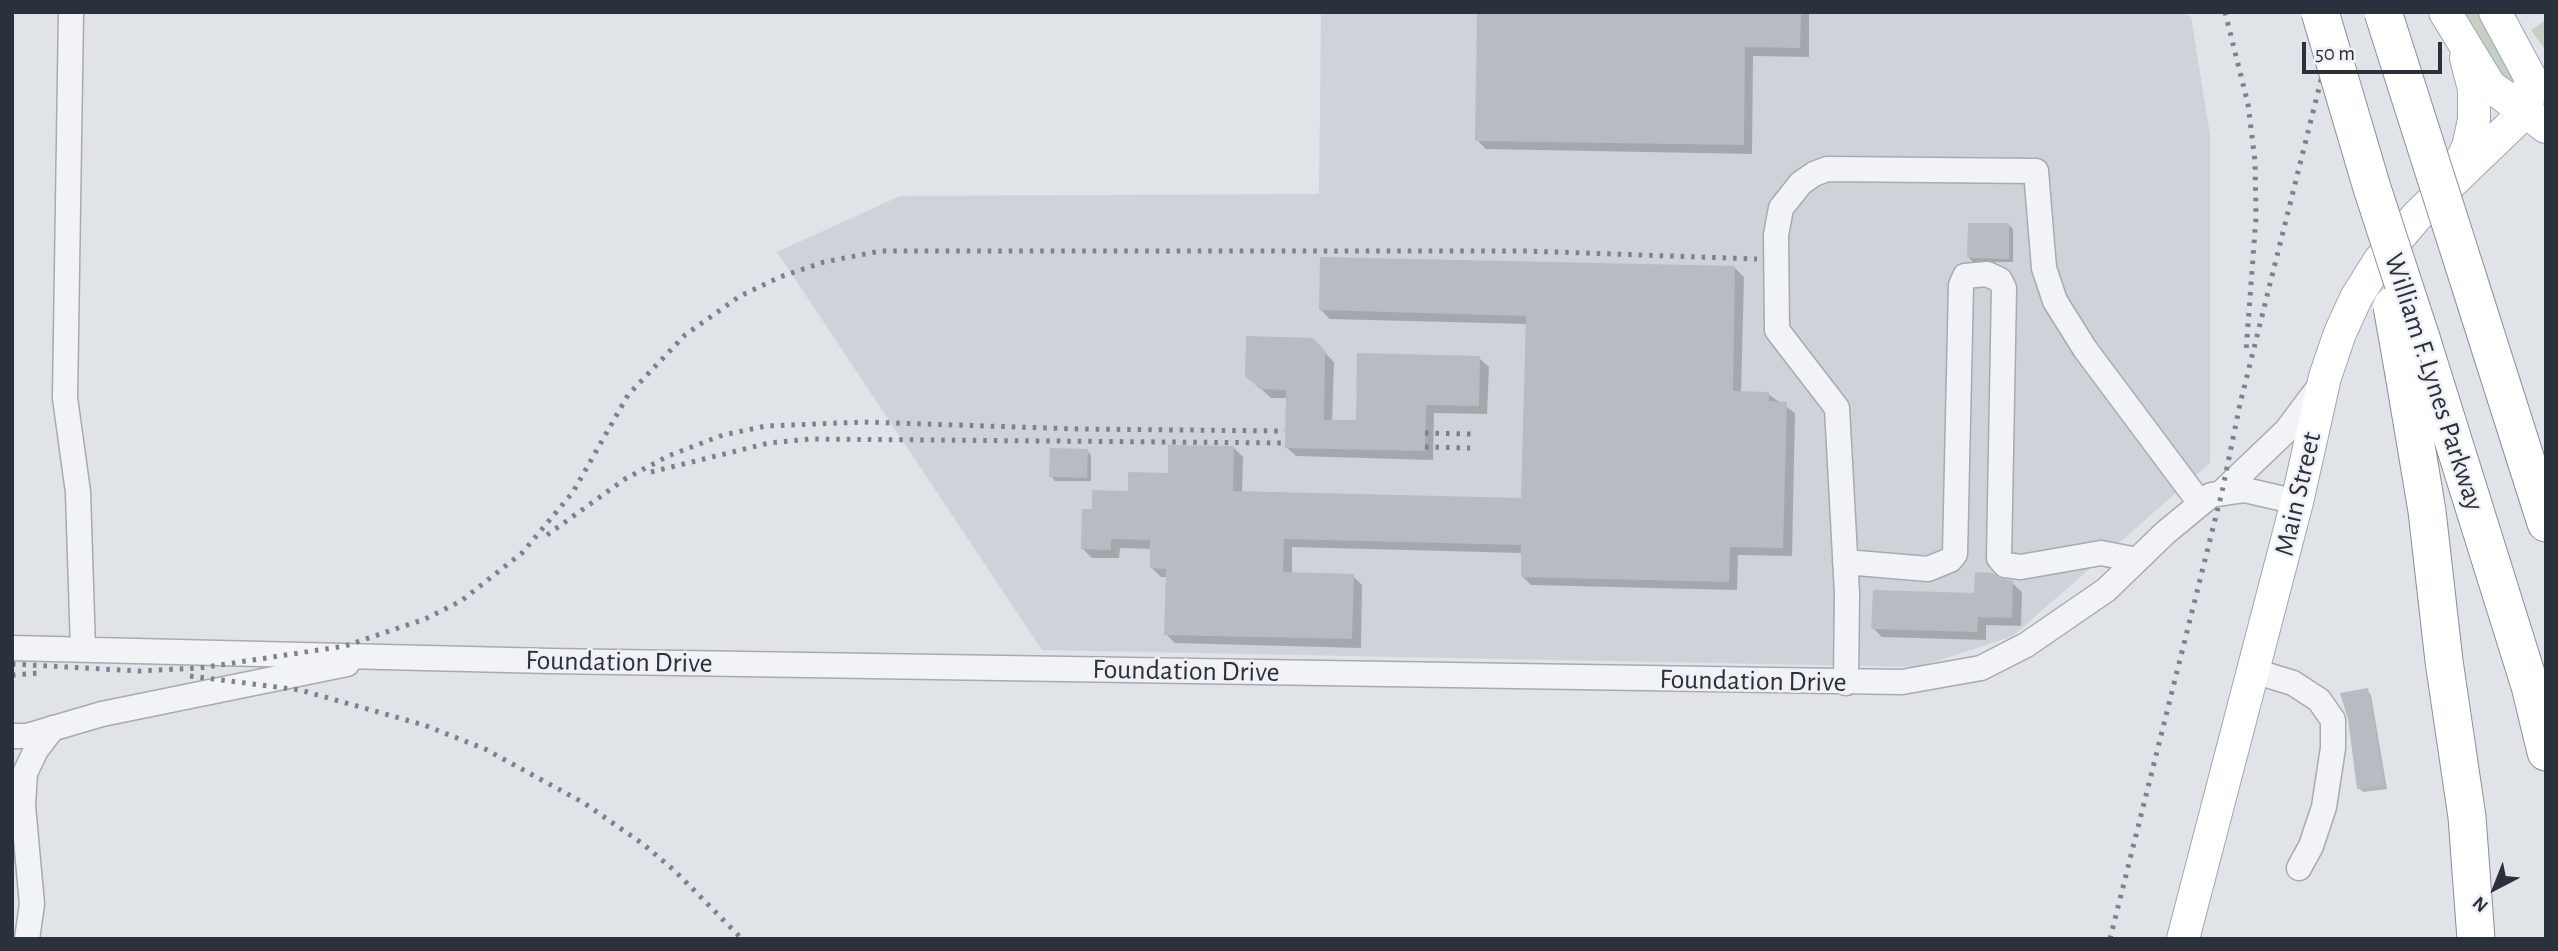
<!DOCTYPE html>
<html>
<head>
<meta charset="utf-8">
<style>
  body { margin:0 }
  #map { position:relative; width:2558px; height:951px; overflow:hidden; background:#e0e3e7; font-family:"Alegreya Sans",sans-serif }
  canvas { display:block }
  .frame { position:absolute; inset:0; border:14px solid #2a313d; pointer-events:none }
  .north { position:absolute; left:2460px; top:853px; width:70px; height:70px; -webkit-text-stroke:5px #eff1f5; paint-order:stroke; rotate:222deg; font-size:19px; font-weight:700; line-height:28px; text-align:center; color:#2a313d }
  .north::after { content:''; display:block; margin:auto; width:24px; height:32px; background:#2a313d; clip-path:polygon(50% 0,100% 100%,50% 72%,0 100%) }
  .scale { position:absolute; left:2302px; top:42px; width:140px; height:32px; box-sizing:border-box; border:4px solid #2a313d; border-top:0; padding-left:9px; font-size:21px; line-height:24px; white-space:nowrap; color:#2a313d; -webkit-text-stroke:5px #eff1f5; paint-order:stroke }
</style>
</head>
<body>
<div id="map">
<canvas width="2558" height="951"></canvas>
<div class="frame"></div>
<div class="north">N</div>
<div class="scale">50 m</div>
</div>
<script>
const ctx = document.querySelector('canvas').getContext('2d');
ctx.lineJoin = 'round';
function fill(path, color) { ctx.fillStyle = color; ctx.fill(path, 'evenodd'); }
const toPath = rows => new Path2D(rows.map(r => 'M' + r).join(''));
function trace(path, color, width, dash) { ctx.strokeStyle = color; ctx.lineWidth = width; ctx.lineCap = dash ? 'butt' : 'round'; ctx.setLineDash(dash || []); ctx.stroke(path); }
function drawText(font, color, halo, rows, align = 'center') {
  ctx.font = font + ' "Alegreya Sans",sans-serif'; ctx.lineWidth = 5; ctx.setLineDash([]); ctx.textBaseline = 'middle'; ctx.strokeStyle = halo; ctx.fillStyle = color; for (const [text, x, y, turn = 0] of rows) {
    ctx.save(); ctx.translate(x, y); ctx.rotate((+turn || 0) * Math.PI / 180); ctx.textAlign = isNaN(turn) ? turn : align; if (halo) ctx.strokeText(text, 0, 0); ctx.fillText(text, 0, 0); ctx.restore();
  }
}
fill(toPath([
  [1321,12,2181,12,2191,17,2210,135,2210,463,2013,636,1919,667,1042,650,777,252,900,196,1319,194]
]), '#ced2d9');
fill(toPath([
  [2460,12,2484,12,2518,88,2502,77],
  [2546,20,2546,51,2531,30]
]), '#c5d0c2');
fill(toPath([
  [1478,12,1809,12,1809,57,1753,56,1752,154,1486,149,1477,140],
  [2009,225,2013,229,2013,262,1973,262,1969,258],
  [1735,268,1744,277,1741,393,1768,394,1795,413,1792,556,1738,555,1737,590,1531,585,1522,576,1522,553,1292,547,1292,574,1353,576,1362,585,1361,648,1175,643,1166,634,1167,577,1161,577,1152,568,1152,549,1120,548,1119,558,1092,558,1083,549,1093,511,1234,448,1243,457,1242,493,1523,500,1527,324,1330,319,1320,309],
  [1312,340,1334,362,1332,422,1358,422,1479,358,1489,367,1487,414,1434,413,1433,460,1296,456,1286,447,1287,398,1271,398,1257,385],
  [1087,451,1091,455,1091,481,1055,481,1051,476],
  [2002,581,2012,583,2022,592,2021,626,1986,625,1986,640,1882,637,1873,628,1976,595],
  [2367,690,2371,695,2387,789,2363,792,2358,788]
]), '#0003');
fill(toPath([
  [1477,12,1801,12,1800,48,1745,47,1744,145,1475,141],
  [1968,223,2009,223,2009,259,1967,258],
  [1320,257,1735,266,1733,391,1769,392,1769,401,1787,402,1783,548,1730,547,1729,582,1521,577,1521,545,1284,539,1283,572,1354,574,1352,639,1164,635,1166,569,1150,568,1150,540,1111,539,1111,550,1081,549,1082,509,1092,509,1092,490,1128,491,1128,472,1168,473,1168,445,1234,446,1233,491,1521,498,1526,316,1319,310],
  [1246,336,1313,338,1325,351,1324,420,1356,420,1357,353,1480,356,1479,406,1426,405,1425,451,1285,448,1286,390,1260,389,1245,376],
  [1050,448,1088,449,1087,478,1049,477],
  [1975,572,1992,573,2002,579,2013,581,2012,618,1978,617,1977,632,1871,629,1873,590,1974,593],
  [2368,688,2384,785,2357,789,2348,719,2340,693]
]), '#b7bcc3');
const minor = toPath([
  [71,12,65,398,78,492,83,649],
  [2222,492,2286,431,2319,387],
  [1845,562,1928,569,1950,560,1955,554,1961,285,1965,276,1987,274,2000,280,2004,288,1999,558,2005,565,2021,567,2101,553,2137,560],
  [12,648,550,661,1902,682,1981,668,2026,645,2106,590,2165,533,2211,495,2245,490,2297,502],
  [2254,671,2293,683,2319,700,2333,720,2333,748,2324,807,2311,846,2299,868],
  [1846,683,1847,593,1837,408,1777,330,1776,235,1781,208,1801,183,1814,174,1827,169,2036,171,2044,268,2055,301,2085,349,2200,503],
  [12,736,27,736,102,714,347,664],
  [27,939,32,904,23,806,25,773,36,750,53,728]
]);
const major = toPath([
  [2445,12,2490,86,2546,127],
  [2456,171,2468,147,2474,120,2474,89,2466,58],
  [2183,939,2297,502,2325,377,2340,333,2356,298,2379,261,2417,216,2527,110,2530,77,2495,12]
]);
const highway = toPath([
  [2467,275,2546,523],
  [2422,341,2530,686,2546,752],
  [2404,374,2427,511,2444,661,2467,817,2476,939]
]);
trace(minor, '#a6aab1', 27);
trace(major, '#a0a7b2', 34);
trace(highway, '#88909c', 39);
trace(minor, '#f2f3f6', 24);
trace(major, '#fff', 32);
trace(highway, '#fff', 37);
trace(toPath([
  [2225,12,2248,104,2255,161,2256,217,2246,352],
  [1425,433,1471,434],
  [1425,447,1470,448],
  [651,472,769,443,810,439,1285,443],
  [547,535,625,479,668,456,723,435,766,426,864,422,1079,429,1285,431],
  [12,664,139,671,200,668,345,646,425,619,461,601,522,553,573,492,628,395,685,335,740,296,780,277,824,262,881,251,1526,251,1757,259],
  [12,675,40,673],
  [190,676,300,690,424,725,485,749,584,803,643,844,675,871,742,939],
  [2110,939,2222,492,2240,404,2338,12]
]), '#7b828f', 5, [3.5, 7]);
const highwayBridge = toPath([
  [2320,12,2372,188,2422,341],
  [2383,12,2467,275],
  [2392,306,2404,374]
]);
trace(highwayBridge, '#88909c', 39, []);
trace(highwayBridge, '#fff', 37);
drawText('28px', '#2a313d', '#eff1f5', [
  ["William F. Lynes Parkway",2434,382,72],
  ["Main Street",2298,494,-77],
  ["Foundation Drive",619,662,1],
  ["Foundation Drive",1186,671,1],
  ["Foundation Drive",1753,681,1]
]);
</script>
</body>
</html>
